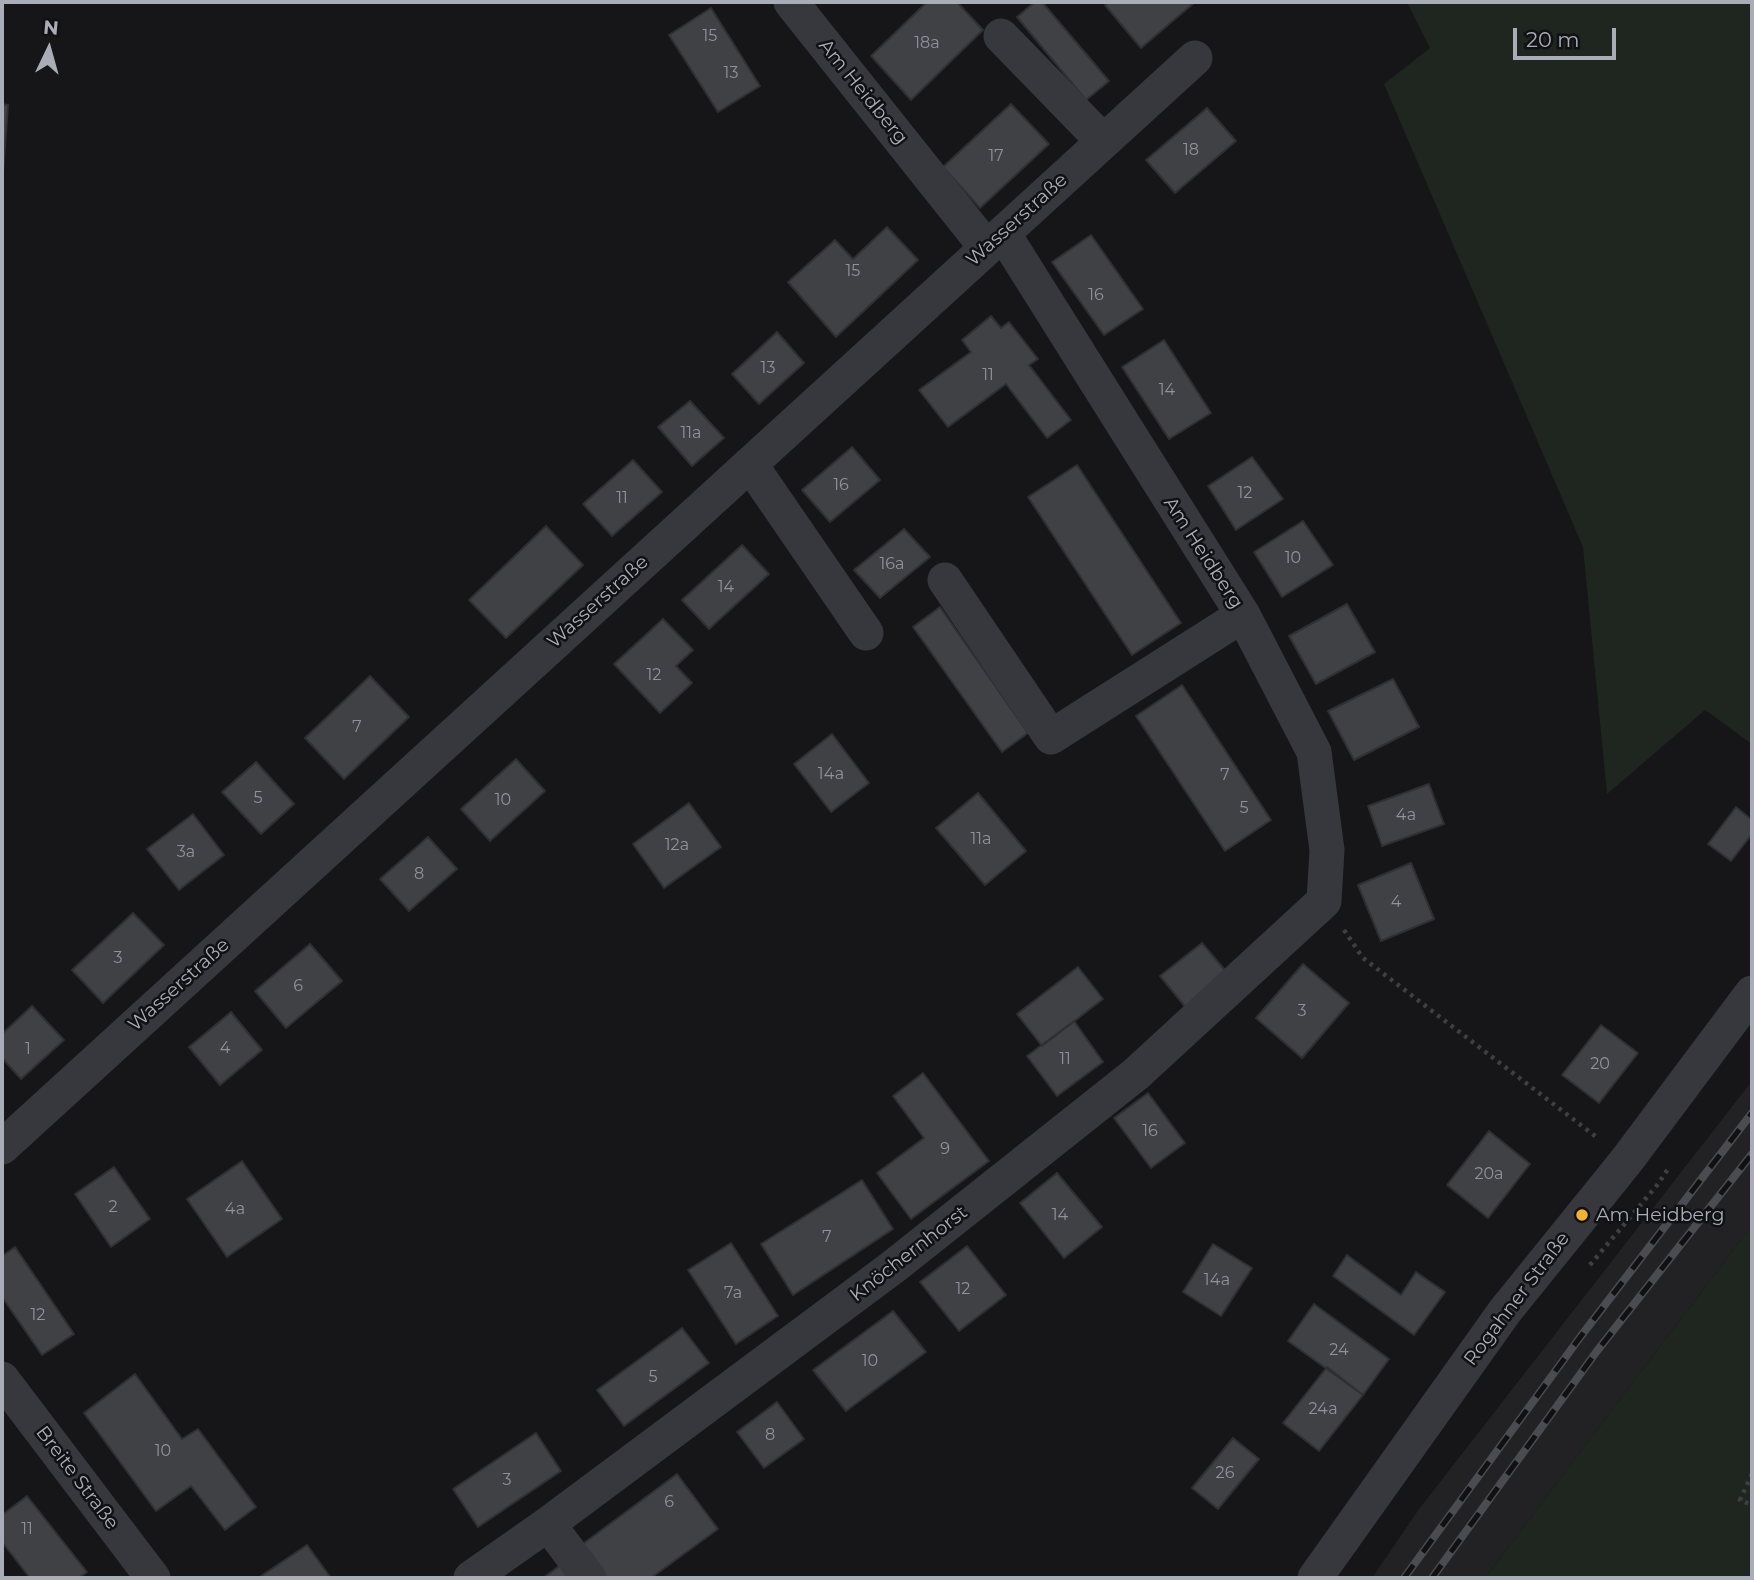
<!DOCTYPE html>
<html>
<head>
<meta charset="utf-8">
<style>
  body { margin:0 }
  #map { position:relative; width:1754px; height:1580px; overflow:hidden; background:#161618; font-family:Montserrat,sans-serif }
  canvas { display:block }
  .frame { position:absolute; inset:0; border:4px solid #a8adb8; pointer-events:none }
  .north { position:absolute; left:14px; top:14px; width:70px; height:70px; -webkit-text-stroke:5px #111113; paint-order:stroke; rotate:5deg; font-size:19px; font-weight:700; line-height:28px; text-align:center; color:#a8adb8 }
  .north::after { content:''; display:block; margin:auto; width:24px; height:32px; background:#a8adb8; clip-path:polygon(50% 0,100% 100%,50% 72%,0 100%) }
  .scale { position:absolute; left:1513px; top:28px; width:103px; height:32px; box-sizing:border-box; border:4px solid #a8adb8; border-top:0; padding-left:9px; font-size:21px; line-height:24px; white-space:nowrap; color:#a8adb8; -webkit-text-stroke:5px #111113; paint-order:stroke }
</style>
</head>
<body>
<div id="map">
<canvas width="1754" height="1580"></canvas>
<div class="frame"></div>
<div class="north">N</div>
<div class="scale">20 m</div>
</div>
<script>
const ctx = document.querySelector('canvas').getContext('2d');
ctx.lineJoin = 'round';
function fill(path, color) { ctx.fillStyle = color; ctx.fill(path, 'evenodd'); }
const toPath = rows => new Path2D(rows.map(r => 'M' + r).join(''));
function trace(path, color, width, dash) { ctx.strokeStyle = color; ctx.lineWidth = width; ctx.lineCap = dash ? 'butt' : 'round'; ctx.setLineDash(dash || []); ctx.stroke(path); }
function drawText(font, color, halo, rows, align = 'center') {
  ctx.font = font + ' Montserrat,sans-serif'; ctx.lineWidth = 5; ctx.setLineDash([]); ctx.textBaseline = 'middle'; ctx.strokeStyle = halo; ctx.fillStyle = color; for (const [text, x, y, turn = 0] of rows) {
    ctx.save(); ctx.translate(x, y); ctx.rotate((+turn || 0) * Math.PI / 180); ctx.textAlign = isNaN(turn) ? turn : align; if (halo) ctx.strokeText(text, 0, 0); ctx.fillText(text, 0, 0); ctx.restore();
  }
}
fill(toPath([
  [1752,1081,1752,1225,1485,1578,1372,1578,1419,1509]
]), '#222225');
fill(toPath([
  [1407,2,1752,2,1752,744,1705,710,1607,794,1583,547,1384,84,1430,48],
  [1752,1225,1752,1578,1485,1578]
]), '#1e261f');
const building = toPath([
  [927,2,957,2,983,30,911,100,871,56,927,2],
  [1035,2,1042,2,1109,81,1086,100,1017,17,1035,2],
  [1109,2,1195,2,1141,48,1105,5,1109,2],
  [711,8,760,86,718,112,669,35,711,8],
  [2,104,8,105,2,185,2,104],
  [1011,104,1049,144,980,208,943,167,1011,104],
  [1207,108,1236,141,1175,193,1146,160,1207,108],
  [887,227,918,260,836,337,788,282,835,240,853,259,887,227],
  [1091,235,1143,309,1104,335,1052,262,1091,235],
  [991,316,1001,328,1009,322,1038,359,1029,365,1071,420,1047,438,1006,384,948,427,919,390,971,352,962,340,991,316],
  [777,332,804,363,759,404,732,374,777,332],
  [1164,340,1211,413,1169,439,1122,367,1164,340],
  [690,401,724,438,692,466,658,427,690,401],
  [852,447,880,480,830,522,802,490,852,447],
  [1252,457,1283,499,1236,530,1208,486,1252,457],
  [633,460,662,492,612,536,583,504,633,460],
  [1077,465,1181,623,1132,655,1028,497,1077,465],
  [1303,521,1333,565,1282,597,1254,552,1303,521],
  [546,526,583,565,506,638,469,600,546,526],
  [904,529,930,557,880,598,854,570,904,529],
  [742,545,769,574,709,629,682,600,742,545],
  [1347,604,1375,652,1316,684,1289,636,1347,604],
  [940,607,1028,733,1002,752,913,627,940,607],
  [663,619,693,650,676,666,692,683,660,713,614,664,663,619],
  [370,676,409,717,344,779,305,738,370,676],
  [1393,679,1419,727,1354,760,1328,711,1393,679],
  [1182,685,1271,820,1225,851,1136,716,1182,685],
  [832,734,869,783,831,812,794,764,832,734],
  [516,759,545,791,490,841,461,809,516,759],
  [256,762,294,804,261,834,222,792,256,762],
  [1429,784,1444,824,1382,846,1368,806,1429,784],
  [978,793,1026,851,985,885,936,828,978,793],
  [689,803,721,847,664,888,633,844,689,803],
  [1736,807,1752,820,1752,834,1731,861,1708,844,1736,807],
  [193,814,224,855,179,890,147,849,193,814],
  [428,837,457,869,409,911,380,879,428,837],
  [1411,863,1434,919,1381,941,1358,885,1411,863],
  [133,913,164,945,103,1003,72,970,133,913],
  [1202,943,1229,975,1187,1009,1160,976,1202,943],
  [310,944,342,981,286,1028,255,991,310,944],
  [1303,964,1349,1003,1302,1058,1256,1018,1303,964],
  [1078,967,1103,999,1042,1046,1017,1014,1078,967],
  [32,1006,64,1040,21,1079,2,1058,2,1034,32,1006],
  [231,1012,262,1050,220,1085,189,1047,231,1012],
  [1074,1021,1103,1062,1057,1096,1027,1056,1074,1021],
  [1601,1025,1638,1053,1599,1103,1562,1075,1601,1025],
  [923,1073,989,1161,911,1219,877,1173,924,1138,893,1096,923,1073],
  [1148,1093,1185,1143,1151,1168,1114,1118,1148,1093],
  [1489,1131,1530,1164,1488,1218,1447,1185,1489,1131],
  [242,1161,282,1219,227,1257,187,1199,242,1161],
  [114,1167,150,1219,111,1247,75,1194,114,1167],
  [1057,1173,1102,1227,1064,1258,1020,1203,1057,1173],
  [862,1180,893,1229,793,1295,761,1244,862,1180],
  [731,1243,778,1316,736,1344,688,1270,731,1243],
  [1213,1244,1252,1268,1221,1316,1183,1292,1213,1244],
  [967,1246,1006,1295,959,1331,920,1282,967,1246],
  [15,1247,74,1334,42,1355,2,1297,2,1256,15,1247],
  [1347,1255,1401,1295,1416,1272,1445,1292,1414,1335,1333,1276,1347,1255],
  [1314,1304,1389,1359,1363,1395,1288,1341,1314,1304],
  [893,1311,926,1352,846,1411,813,1370,893,1311],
  [682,1328,709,1363,624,1426,597,1390,682,1328],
  [1327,1367,1363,1395,1319,1451,1283,1423,1327,1367],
  [135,1374,182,1439,198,1429,256,1507,225,1530,191,1486,156,1511,84,1413,135,1374],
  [777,1402,804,1439,764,1468,737,1432,777,1402],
  [536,1433,561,1471,478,1527,453,1489,536,1433],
  [1233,1438,1259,1459,1218,1509,1192,1488,1233,1438],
  [677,1474,718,1529,651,1578,604,1578,580,1546,677,1474],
  [27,1496,87,1572,79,1578,30,1578,2,1542,2,1515,27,1496],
  [307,1545,331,1578,258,1578,307,1545],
  [562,1564,573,1578,543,1578,562,1564]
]);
fill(building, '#404145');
trace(building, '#303034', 2);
trace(toPath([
  [1344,930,1363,958,1599,1139],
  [1590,1265,1658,1184,1670,1166],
  [1752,1474,1740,1500,1752,1505]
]), '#3d3f44', 4.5, [3.5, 5]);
trace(toPath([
  [791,2,986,247],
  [1001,36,1103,141],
  [750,464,866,633],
  [945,580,1051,737,1243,615],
  [2,1147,1195,58],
  [2,1379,153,1578],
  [548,1524,589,1578],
  [471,1578,548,1524,893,1267,1136,1074,1324,901,1327,850,1314,752,1243,615,1003,233],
  [1315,1578,1505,1311,1627,1160,1752,993]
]), '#37383d', 35);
const rail = toPath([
  [1404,1578,1581,1336,1752,1113],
  [1432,1578,1597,1351,1752,1154]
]);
trace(rail, '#4a4c52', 8);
trace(rail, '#111113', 5, [16]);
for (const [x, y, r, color] of [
  [1582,1215,7,"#f2b134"]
]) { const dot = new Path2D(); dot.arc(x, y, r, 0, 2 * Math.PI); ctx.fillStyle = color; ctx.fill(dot); trace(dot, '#111113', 2.5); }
drawText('16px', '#8e929b', null, [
  ["15",710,36],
  ["18a",927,43],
  ["13",731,73],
  ["18",1191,150],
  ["17",996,156],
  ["15",853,271],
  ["16",1096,295],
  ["13",768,368],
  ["11",988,375],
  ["14",1167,390],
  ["11a",691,433],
  ["16",841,485],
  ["12",1245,493],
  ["11",622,498],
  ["10",1293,558],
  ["16a",892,564],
  ["14",726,587],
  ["12",654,675],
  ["7",357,727],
  ["14a",831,774],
  ["7",1225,775],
  ["5",258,798],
  ["10",503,800],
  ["5",1244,808],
  ["4a",1406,815],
  ["11a",981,839],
  ["12a",677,845],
  ["3a",186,852],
  ["8",419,874],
  ["4",1396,902],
  ["3",118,958],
  ["6",298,986],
  ["3",1302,1011],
  ["4",225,1048],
  ["1",28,1049],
  ["11",1065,1059],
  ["20",1600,1064],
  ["16",1150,1131],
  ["9",945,1149],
  ["20a",1489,1174],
  ["2",113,1207],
  ["4a",235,1209],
  ["14",1060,1215],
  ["7",827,1237],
  ["14a",1217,1280],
  ["12",963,1289],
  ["7a",733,1293],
  ["12",38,1315],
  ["24",1339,1350],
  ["10",870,1361],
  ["5",653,1377],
  ["24a",1323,1409],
  ["8",770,1435],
  ["10",163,1451],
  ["26",1225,1473],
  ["3",507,1480],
  ["6",669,1502],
  ["11",27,1529]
]);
drawText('19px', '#a8adb8', '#111113', [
  ["Am Heidberg",863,92,51],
  ["Wasserstraße",1017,220,-42],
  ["Am Heidberg",1203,553,57],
  ["Wasserstraße",598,602,-42],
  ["Wasserstraße",179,985,-42],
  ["Knöchernhorst",909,1254,-38],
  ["Rogahner Straße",1517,1299,-53],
  ["Breite Straße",77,1478,53]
]);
drawText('19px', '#a8adb8', '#111113', [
  ["Am Heidberg",1596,1215]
], 'left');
</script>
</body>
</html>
